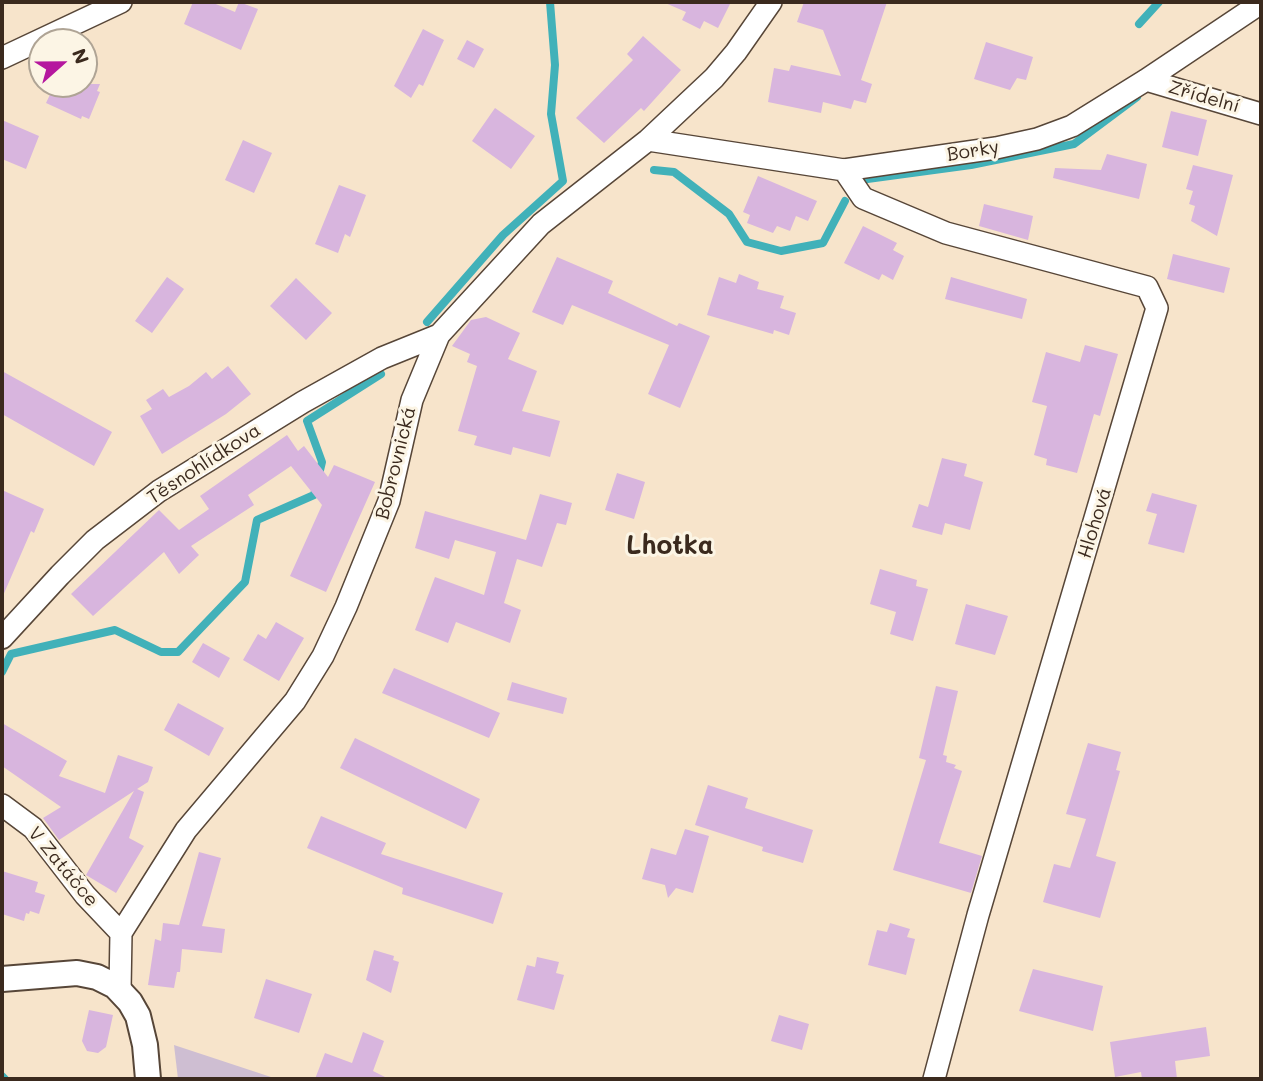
<!DOCTYPE html>
<html>
<head>
<meta charset="utf-8">
<style>
  body { margin:0 }
  #map { position:relative; width:1263px; height:1081px; overflow:hidden; background:#f7e4cb; font-family:Mali,sans-serif }
  canvas { display:block }
  .frame { position:absolute; inset:0; border:4px solid #3b2a1e; pointer-events:none }
  .north { position:absolute; left:28px; top:28px; width:70px; height:70px; box-sizing:border-box; background:#fcf5e5; border:2px solid #afa495; border-radius:50%; rotate:69deg; font-size:19px; font-weight:700; line-height:28px; text-align:center; color:#3b2a1e }
  .north::after { content:''; display:block; margin:auto; width:24px; height:32px; background:#b5179e; clip-path:polygon(50% 0,100% 100%,50% 72%,0 100%) }
</style>
</head>
<body>
<div id="map">
<canvas width="1263" height="1081"></canvas>
<div class="frame"></div>
<div class="north">N</div>
</div>
<script>
const ctx = document.querySelector('canvas').getContext('2d');
ctx.lineJoin = 'round';
function fill(path, color) { ctx.fillStyle = color; ctx.fill(path, 'evenodd'); }
const toPath = rows => new Path2D(rows.map(r => 'M' + r).join(''));
function trace(path, color, width, dash) { ctx.strokeStyle = color; ctx.lineWidth = width; ctx.lineCap = dash ? 'butt' : 'round'; ctx.setLineDash(dash || []); ctx.stroke(path); }
function drawText(font, color, halo, rows, align = 'center') {
  ctx.font = font + ' Mali,sans-serif'; ctx.lineWidth = 6; ctx.setLineDash([]); ctx.textBaseline = 'middle'; ctx.strokeStyle = halo; ctx.fillStyle = color; for (const [text, x, y, turn = 0] of rows) {
    ctx.save(); ctx.translate(x, y); ctx.rotate((+turn || 0) * Math.PI / 180); ctx.textAlign = isNaN(turn) ? turn : align; if (halo) ctx.strokeText(text, 0, 0); ctx.fillText(text, 0, 0); ctx.restore();
  }
}
fill(toPath([
  [174,1045,277,1079,178,1079]
]), '#cebed2');
trace(toPath([
  [1139,24,1159,2],
  [654,170,674,172,729,214,747,242,781,251,823,243,845,201],
  [860,180,971,165,1074,144,1137,97],
  [427,322,503,235,563,181,551,114,555,65,550,2],
  [2,672,11,654,115,630,161,652,178,652,245,582,257,520,314,495,322,462,307,421,381,374],
  [2,1076,5,1079]
]), '#41b1b9', 8);
fill(toPath([
  [193,2,211,2,235,12,239,2,258,9,241,50,184,24],
  [663,2,731,2,718,28,704,21,700,29,682,20,686,12],
  [804,2,887,2,861,80,872,84,866,103,854,100,851,109,823,102,821,113,768,102,774,68,789,71,791,65,841,76,823,30,797,22],
  [423,29,444,40,423,86,419,84,411,98,394,86],
  [643,36,681,70,644,111,641,108,604,143,576,118,633,60,627,54],
  [467,40,484,49,474,68,457,59],
  [986,42,1033,57,1026,80,1017,78,1010,90,974,79],
  [55,84,100,84,97,91,100,92,89,119,82,116,81,119,46,103],
  [495,108,535,136,511,169,472,141],
  [1171,111,1207,120,1198,156,1162,147],
  [2,120,39,136,26,169,2,159],
  [243,140,272,153,254,193,225,180],
  [1107,154,1147,164,1139,199,1053,178,1055,168,1101,170],
  [1193,165,1233,175,1217,236,1191,221,1195,206,1189,204,1193,191,1186,189],
  [758,176,817,201,808,221,796,216,790,231,777,226,773,233,747,223,750,215,743,212],
  [339,185,366,195,350,237,345,234,338,253,315,244],
  [984,204,1033,216,1028,240,979,226],
  [863,226,897,243,893,250,904,256,893,280,882,274,879,280,844,263],
  [1173,254,1230,268,1224,293,1167,279],
  [557,257,613,281,608,293,677,326,679,323,710,336,680,408,648,394,669,345,572,305,563,325,532,312],
  [739,274,759,282,757,289,784,296,780,308,796,313,789,335,774,330,773,334,707,315,719,277,736,283],
  [167,277,184,289,152,333,135,321],
  [951,277,1027,299,1022,319,945,299],
  [296,278,332,313,306,340,270,306],
  [486,317,520,333,508,359,537,371,522,411,560,421,550,457,513,447,511,455,474,445,477,436,458,431,477,366,467,362,470,354,452,346,471,320],
  [1085,345,1118,354,1100,416,1094,414,1077,473,1046,465,1047,459,1034,455,1047,406,1032,402,1046,352,1080,362],
  [228,366,251,394,226,414,162,454,140,416,152,409,146,400,163,389,169,397,189,386,206,372,212,379],
  [2,371,112,432,94,466,2,414],
  [287,435,298,451,304,446,328,477,334,465,375,482,326,592,290,576,322,505,291,466,248,495,254,505,191,546,199,555,179,574,164,552,93,616,71,594,159,510,179,530,209,509,200,496],
  [942,458,967,464,964,476,983,482,970,530,945,523,942,535,912,527,919,504,928,507],
  [617,473,645,482,634,519,605,510],
  [2,490,44,509,34,533,31,531,2,598],
  [1152,493,1197,505,1184,553,1148,544,1157,514,1146,511],
  [540,494,572,503,566,525,557,523,542,567,517,559,504,603,521,610,510,643,456,622,448,643,415,630,435,577,484,595,496,552,455,540,449,559,415,548,425,511,526,540],
  [880,569,917,580,916,586,928,589,913,641,890,634,896,612,870,604],
  [966,604,1008,616,995,655,955,644],
  [276,622,304,638,279,681,243,660,258,634,266,639],
  [203,643,230,658,219,678,192,662],
  [394,668,500,713,489,738,382,693],
  [512,682,567,698,563,714,507,700],
  [936,686,958,691,943,755,947,756,946,762,956,765,954,768,962,771,939,843,982,856,971,893,893,870,926,760,919,758],
  [178,703,224,728,209,756,164,730],
  [2,723,67,761,59,776,105,793,118,755,153,767,148,782,137,789,144,792,129,838,144,846,116,893,86,875,134,791,59,840,43,818,61,807,2,766],
  [355,738,480,799,466,829,340,768],
  [1088,743,1121,752,1116,770,1120,771,1096,856,1116,862,1100,918,1043,902,1054,864,1070,868,1086,819,1066,814],
  [708,785,748,798,745,808,813,830,803,863,762,851,763,847,695,825],
  [321,816,386,843,381,854,503,893,493,924,402,894,403,888,307,848],
  [685,829,709,836,693,893,676,888,668,898,665,885,642,879,651,848,676,855],
  [199,852,221,858,202,926,225,929,222,953,182,949,180,972,177,972,174,988,148,985,155,939,161,941,163,923,179,925],
  [2,871,38,882,35,892,45,895,39,914,30,911,29,914,26,913,24,921,2,914],
  [890,923,910,929,907,937,915,939,906,975,868,965,877,930,887,932],
  [374,950,394,956,393,960,399,962,391,993,366,980],
  [537,957,559,962,556,973,564,975,554,1010,517,1000,527,965,535,967],
  [1033,969,1103,986,1093,1031,1019,1011],
  [266,979,312,994,299,1033,254,1018],
  [89,1010,113,1015,106,1047,98,1053,87,1051,82,1041],
  [779,1015,809,1024,802,1050,771,1041],
  [1206,1027,1210,1056,1175,1061,1177,1079,1142,1079,1141,1072,1115,1077,1110,1042],
  [363,1032,384,1041,373,1071,389,1079,315,1079,325,1053,352,1063]
]), '#d8b5de');
const minor = toPath([
  [2,58,121,2],
  [1146,80,1261,114],
  [648,140,844,170,996,148,1037,139,1072,126,1146,80,1261,3],
  [844,170,863,198,946,233,1147,287,1157,308,978,915,934,1079],
  [2,638,60,575,95,540,159,491,303,402,382,358,439,335],
  [2,805,33,828,85,895,121,933],
  [120,990,121,933,186,830,295,701,323,656,346,607,389,501,412,400,439,335,541,224,648,140,714,78,736,52,771,2]
]);
const tertiary = toPath([
  [2,979,77,973,97,977,115,986,130,1002,138,1016,145,1045,148,1079]
]);
trace(minor, '#574638', 24);
trace(tertiary, '#574638', 28);
trace(minor, '#fff', 21);
trace(tertiary, '#fff', 24);
drawText('19px', '#3b2a1e', '#fcf5e5', [
  ["Zřídelní",1204,97,16],
  ["Borky",973,151,-9],
  ["Bobrovnická",396,463,-76],
  ["Těsnohlídkova",204,464,-33],
  ["Hlohová",1095,523,-73],
  ["V Zatáčce",63,867,50]
]);
drawText('bold 26px', '#3b2a1e', '#fcf5e5', [
  ["Lhotka",670,546]
]);
</script>
</body>
</html>
